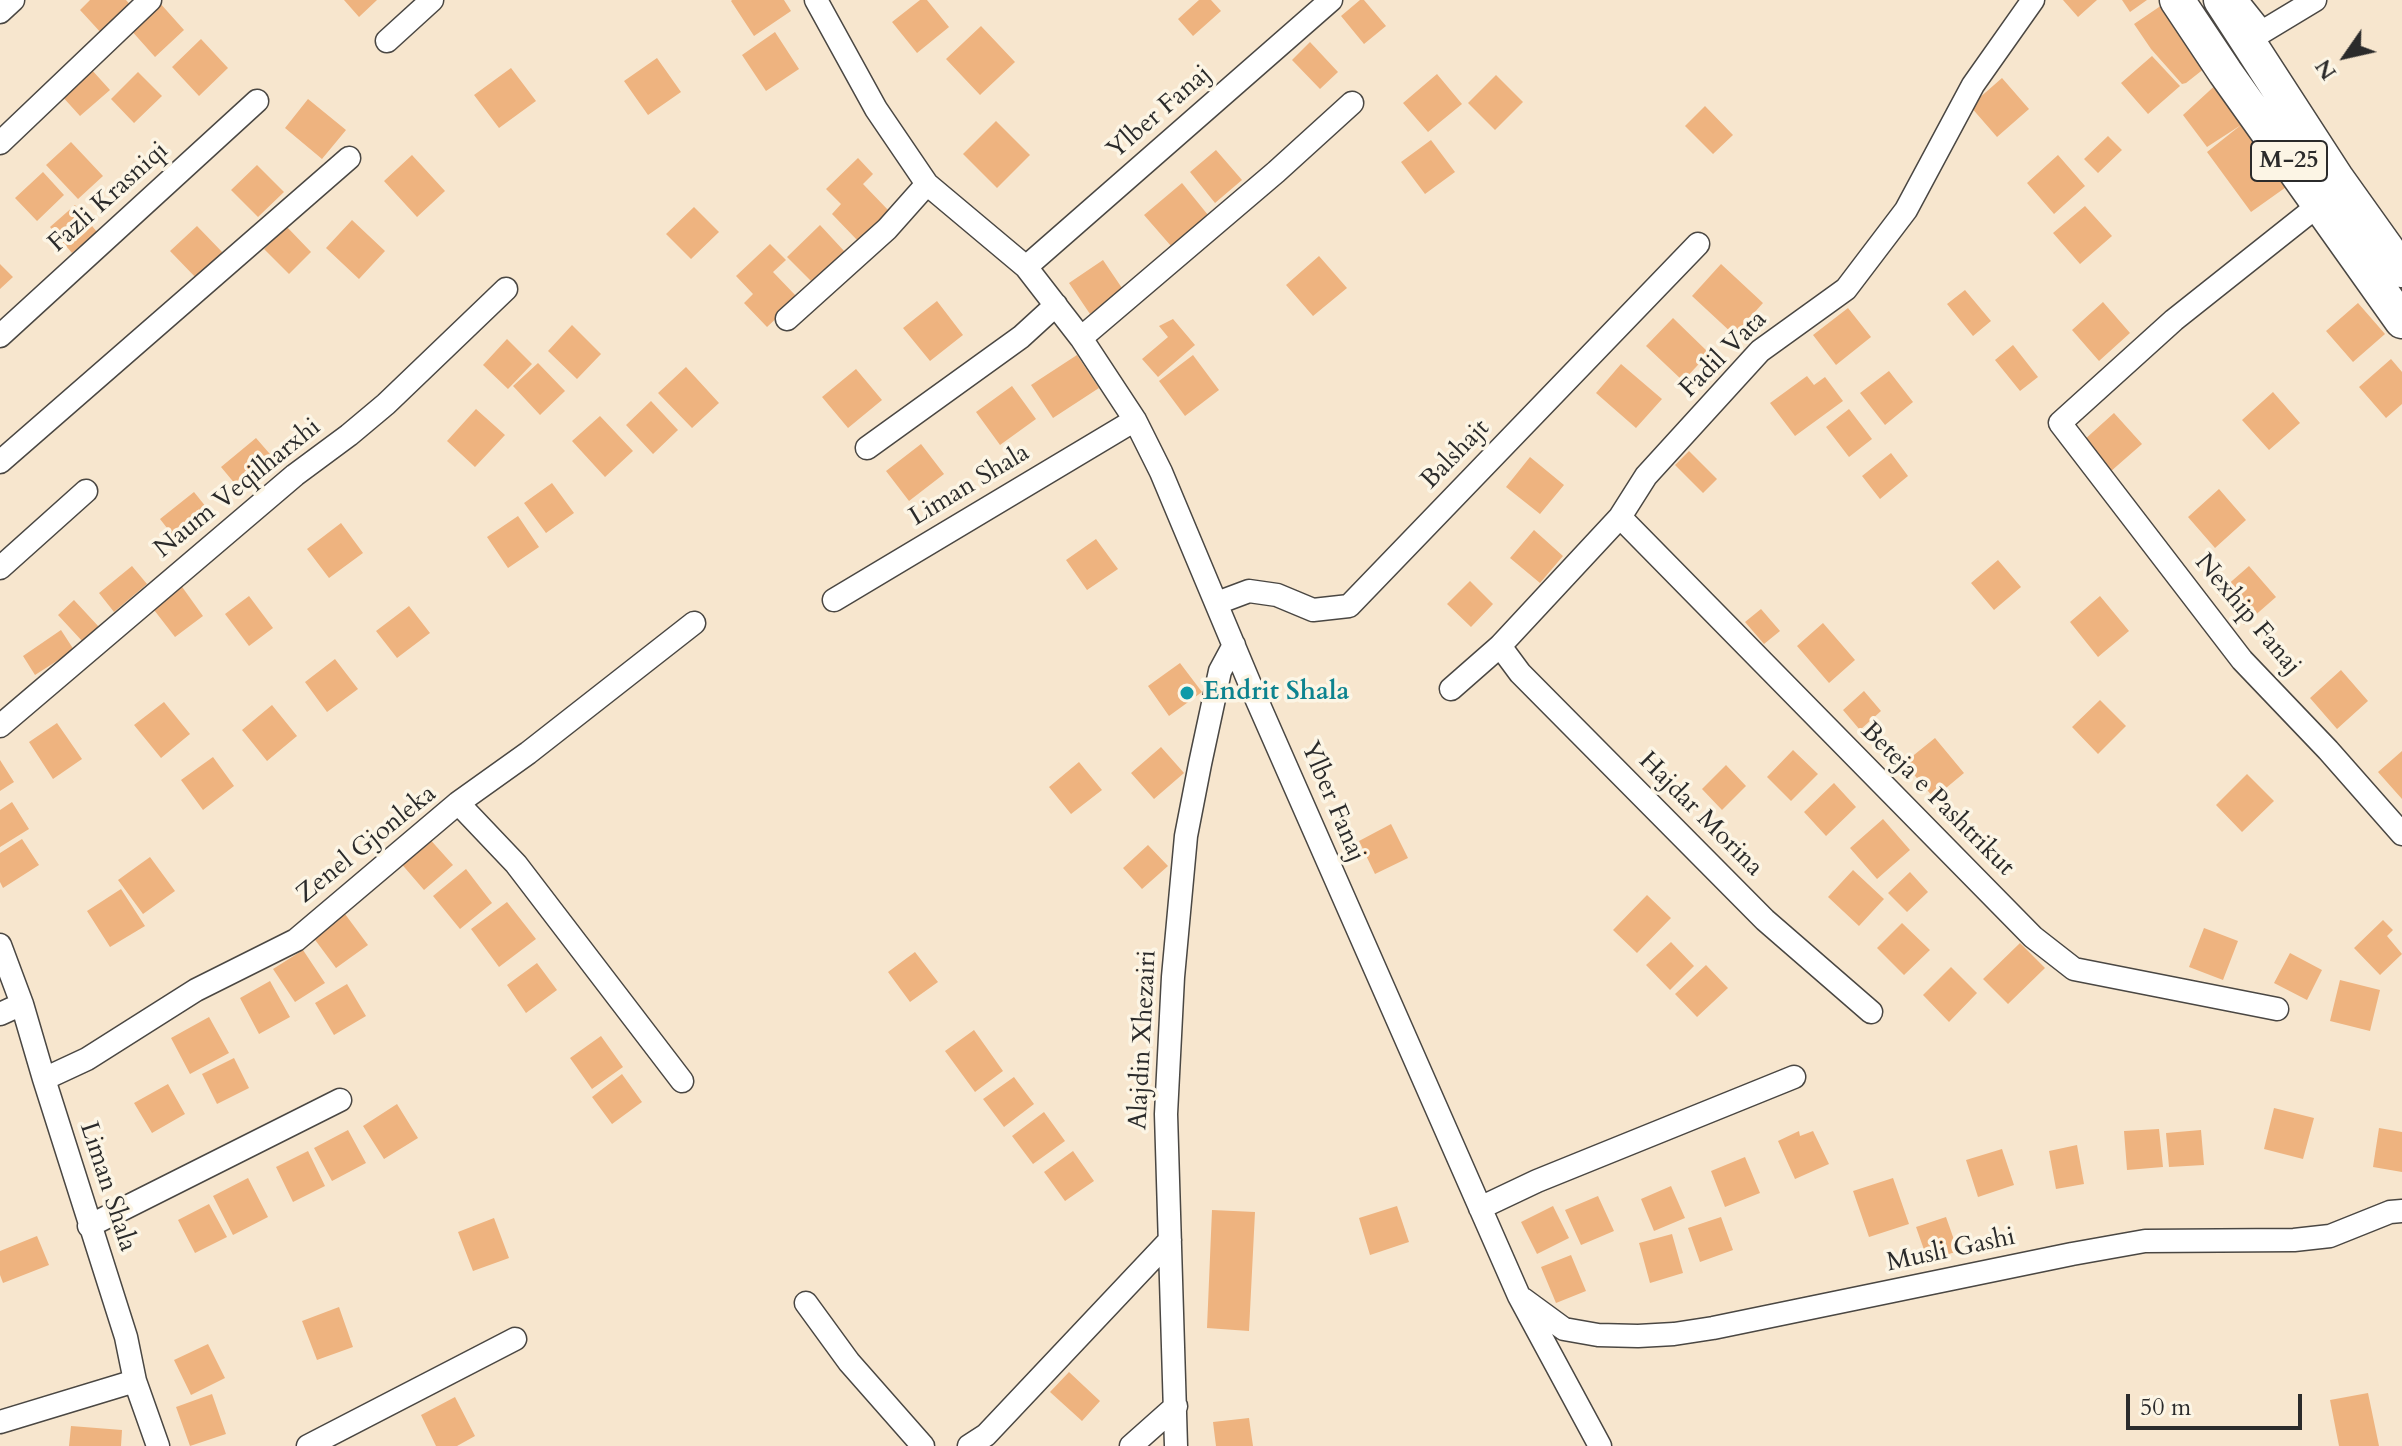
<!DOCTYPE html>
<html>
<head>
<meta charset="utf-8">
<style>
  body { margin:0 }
  #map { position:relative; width:2402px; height:1446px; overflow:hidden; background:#f7e6ce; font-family:Cardo,serif }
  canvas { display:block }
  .north { position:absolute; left:2306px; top:16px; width:80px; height:80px; -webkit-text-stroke:6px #fcf5e5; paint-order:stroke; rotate:236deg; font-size:22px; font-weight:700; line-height:32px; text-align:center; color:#2b2b2b }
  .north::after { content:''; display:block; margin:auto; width:28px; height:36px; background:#2b2b2b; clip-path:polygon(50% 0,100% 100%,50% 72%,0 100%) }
  .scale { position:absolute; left:2126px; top:1394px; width:176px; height:36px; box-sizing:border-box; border:4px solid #2b2b2b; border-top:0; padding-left:10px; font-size:24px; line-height:28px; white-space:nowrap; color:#2b2b2b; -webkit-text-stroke:6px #fcf5e5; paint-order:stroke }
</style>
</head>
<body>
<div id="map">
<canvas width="2402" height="1446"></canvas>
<div class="north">N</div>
<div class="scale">50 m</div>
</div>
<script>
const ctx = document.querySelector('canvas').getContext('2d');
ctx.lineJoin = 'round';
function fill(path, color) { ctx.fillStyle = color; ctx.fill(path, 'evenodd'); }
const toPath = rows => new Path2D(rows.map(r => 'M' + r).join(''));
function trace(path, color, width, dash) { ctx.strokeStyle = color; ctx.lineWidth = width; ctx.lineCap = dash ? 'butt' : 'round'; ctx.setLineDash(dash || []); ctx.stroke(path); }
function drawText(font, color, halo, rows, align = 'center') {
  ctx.font = font + ' Cardo,serif'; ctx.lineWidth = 7; ctx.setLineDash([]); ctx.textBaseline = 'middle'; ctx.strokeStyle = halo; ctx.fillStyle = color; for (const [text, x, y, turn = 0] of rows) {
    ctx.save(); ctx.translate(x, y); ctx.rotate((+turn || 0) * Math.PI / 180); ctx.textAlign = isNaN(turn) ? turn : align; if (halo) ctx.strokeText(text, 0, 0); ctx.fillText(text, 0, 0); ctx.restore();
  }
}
fill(toPath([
  [90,0,126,0,133,8,103,35,80,10],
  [344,0,377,0,359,17],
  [732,0,784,0,791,11,754,36,731,1],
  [920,0,927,0,949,27,917,53,892,22],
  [1199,0,1211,0,1221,11,1193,36,1178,19],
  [1360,0,1364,0,1386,26,1364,44,1341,16],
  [2063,0,2097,0,2078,17],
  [2122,0,2147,0,2130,12],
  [159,2,184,30,155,57,130,29],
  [2162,5,2205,68,2186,83,2182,84,2151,49,2134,24],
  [981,26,1015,62,980,95,946,59],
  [775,32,799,69,766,91,742,55],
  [201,39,228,68,199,96,172,67],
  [1310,42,1338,72,1320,89,1292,60],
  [2152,56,2180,86,2148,114,2121,83],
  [657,58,681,92,648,115,624,81],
  [511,68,536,101,499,128,474,95],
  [91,69,110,90,80,116,61,95],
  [138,72,162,96,134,123,111,99],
  [1437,74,1462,104,1428,132,1403,103],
  [1496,75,1523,102,1495,130,1468,103],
  [2002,78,2029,109,1997,137,1970,106],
  [2220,81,2289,185,2251,212,2207,152,2241,125,2207,147,2183,115],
  [308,99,346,130,322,159,285,128],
  [1705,106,1733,135,1713,154,1685,126],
  [996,121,1030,155,997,188,963,154],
  [2108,136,2122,150,2098,173,2084,159],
  [1431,140,1455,172,1425,194,1401,162],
  [71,142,103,176,78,199,46,165],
  [1216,150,1242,180,1215,203,1190,172],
  [412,155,445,191,417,217,384,181],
  [2058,155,2085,186,2054,214,2027,183],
  [858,158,873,174,863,184,889,211,858,241,832,214,841,204,826,189],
  [257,165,284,192,258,217,231,190],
  [43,172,64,195,37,221,15,198],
  [1182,183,1208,215,1171,246,1144,215],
  [75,205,97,232,72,253,50,227],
  [2085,206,2112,236,2080,264,2053,233],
  [694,207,719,232,691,259,666,234],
  [352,220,385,251,359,279,326,248],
  [820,225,845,252,813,283,787,257],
  [197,226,226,256,199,281,170,251],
  [287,227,311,252,289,274,264,249],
  [770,244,786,260,773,272,798,298,767,327,744,303,753,294,736,276],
  [1319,256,1347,288,1313,316,1286,285],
  [1103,260,1124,291,1090,314,1069,283],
  [0,264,13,277,0,289],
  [1721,264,1763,303,1734,335,1692,296],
  [1965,290,1991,321,1973,336,1947,304],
  [937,301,963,335,930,361,903,328],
  [2103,302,2130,333,2099,361,2072,330],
  [2358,303,2385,334,2353,362,2326,331],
  [1848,308,1871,337,1836,365,1813,335],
  [1673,318,1709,353,1683,381,1646,346],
  [1173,319,1195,345,1158,377,1142,359,1168,337,1159,326],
  [572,325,601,354,577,379,548,351],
  [507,339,532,364,508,389,483,365],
  [2013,345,2038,377,2020,391,1995,360],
  [1077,355,1099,388,1053,418,1031,385],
  [1193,355,1219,390,1185,416,1159,381],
  [2391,359,2402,372,2402,404,2386,418,2359,387],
  [538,363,565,391,540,415,513,386],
  [1621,364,1662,399,1636,428,1596,393],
  [686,367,719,403,692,428,658,393],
  [856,369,882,400,848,428,822,397],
  [1889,371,1913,402,1885,425,1860,393],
  [1807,376,1814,385,1825,377,1843,401,1795,436,1770,403],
  [1012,386,1036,419,1000,445,976,412],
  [2273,392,2300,423,2269,450,2242,420],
  [651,401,678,430,653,454,626,425],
  [476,409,505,435,475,467,447,441],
  [1849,409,1872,439,1849,457,1826,427],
  [2114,413,2142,444,2110,472,2083,441],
  [600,416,633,451,605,477,572,441],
  [256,438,276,461,241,491,221,467],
  [921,444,944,474,909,501,886,471],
  [1689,451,1717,479,1703,493,1675,465],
  [1891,453,1908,476,1880,499,1862,476],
  [1530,457,1564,485,1540,514,1506,487],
  [552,483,574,513,546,533,524,503],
  [2219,489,2246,520,2215,548,2188,517],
  [194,492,215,518,181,546,160,519],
  [518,516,539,547,508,568,487,537],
  [341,523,363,553,329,578,307,549],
  [1534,530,1563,556,1540,583,1510,558],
  [1096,539,1118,569,1087,590,1066,560],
  [1998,560,2021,587,1994,610,1971,583],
  [132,566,147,584,114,612,99,593],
  [2249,566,2276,597,2244,625,2217,594],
  [1470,581,1493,604,1471,627,1447,604],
  [180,584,203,616,175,637,151,606],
  [249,596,273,628,249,646,225,614],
  [2100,596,2129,631,2098,657,2070,622],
  [74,600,99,627,83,642,58,615],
  [409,606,430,633,397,658,376,631],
  [1761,609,1780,631,1764,644,1745,622],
  [1823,623,1855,660,1829,683,1797,646],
  [61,630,74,650,35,675,23,656],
  [335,659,358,689,327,712,305,682],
  [1180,663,1202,692,1169,716,1148,686],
  [2341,670,2368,701,2337,729,2310,698],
  [1864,691,1881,711,1860,730,1843,710],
  [2100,700,2126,726,2098,754,2072,727],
  [164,702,190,734,161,758,134,725],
  [272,705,297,736,267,761,242,730],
  [57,723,82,759,53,779,29,742],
  [1935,738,1964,773,1934,798,1904,763],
  [1161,747,1184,773,1154,799,1131,773],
  [1793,750,1818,774,1791,801,1767,777],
  [2402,751,2402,799,2378,772],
  [213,757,234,786,203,810,181,780],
  [0,760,14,782,0,791],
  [1079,762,1102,790,1071,814,1049,787],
  [1726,765,1746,786,1722,810,1702,789],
  [2247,774,2274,801,2242,832,2216,805],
  [1834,783,1856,807,1826,836,1804,812],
  [12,802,29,829,0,847,0,810],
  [1883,819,1910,850,1877,879,1850,848],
  [1391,824,1408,858,1375,874,1359,841],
  [427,836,453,865,424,890,399,861],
  [22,839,39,865,3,888,0,882,0,853],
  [1148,845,1168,866,1142,889,1123,868],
  [150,857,175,891,143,914,118,880],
  [466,869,492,903,460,929,433,896],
  [1853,870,1884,899,1859,926,1828,897],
  [1910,872,1928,892,1907,912,1888,893],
  [121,889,145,926,110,947,87,911],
  [1647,895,1671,918,1637,953,1613,930],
  [507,902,536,939,499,967,471,929],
  [345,914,368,945,336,968,313,937],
  [2383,920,2393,930,2387,936,2402,954,2380,975,2354,948],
  [1902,923,1930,950,1904,975,1877,948],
  [2204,928,2238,941,2223,980,2189,967],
  [1671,942,1694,966,1670,990,1646,965],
  [2020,943,2045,968,2008,1004,1983,979],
  [303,950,325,983,295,1002,273,969],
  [915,952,938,982,910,1002,888,972],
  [2290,953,2322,970,2307,1000,2274,983],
  [537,963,557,990,526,1013,507,985],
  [1706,965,1728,988,1697,1017,1675,994],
  [1951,967,1977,993,1949,1022,1923,995],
  [2340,980,2380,990,2370,1031,2330,1021],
  [270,981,290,1017,259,1034,240,998],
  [347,984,366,1016,334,1035,315,1003],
  [209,1017,229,1053,190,1074,171,1038],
  [974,1030,1003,1071,975,1092,945,1051],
  [601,1036,623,1067,592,1089,570,1058],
  [234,1058,249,1088,217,1104,202,1074],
  [622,1074,642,1102,612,1124,592,1097],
  [1014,1077,1034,1104,1004,1127,983,1099],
  [168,1084,185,1114,152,1133,134,1103],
  [397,1104,418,1138,384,1159,363,1126],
  [2274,1108,2314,1118,2303,1159,2264,1149],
  [1044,1112,1065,1141,1033,1164,1012,1136],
  [2379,1128,2402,1132,2402,1172,2373,1167],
  [2159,1129,2163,1167,2127,1170,2124,1131],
  [348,1130,366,1163,332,1181,314,1148],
  [2201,1130,2204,1165,2169,1167,2166,1133],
  [1799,1131,1800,1136,1813,1131,1829,1164,1795,1179,1778,1141],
  [2077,1145,2084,1184,2056,1189,2049,1151],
  [2002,1149,2014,1185,1978,1197,1966,1160],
  [308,1151,325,1186,293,1202,276,1167],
  [1073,1151,1094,1181,1065,1201,1044,1172],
  [1745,1157,1760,1193,1725,1207,1711,1171],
  [248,1178,268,1217,233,1235,213,1196],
  [1893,1178,1909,1224,1869,1237,1853,1191],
  [1671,1186,1685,1218,1654,1231,1641,1199],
  [1598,1196,1614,1231,1581,1245,1565,1210],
  [209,1204,227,1237,195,1253,178,1220],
  [1397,1206,1409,1242,1370,1255,1359,1218],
  [1553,1206,1569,1238,1537,1254,1521,1222],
  [1212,1210,1255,1212,1249,1331,1207,1328],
  [1721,1217,1733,1250,1700,1262,1688,1228],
  [1946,1217,1958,1251,1928,1261,1916,1227],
  [494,1218,509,1258,473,1271,458,1232],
  [1672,1234,1683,1273,1650,1283,1639,1243],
  [37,1236,49,1265,3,1283,0,1275,0,1251],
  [1571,1255,1586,1291,1556,1303,1541,1267],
  [339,1307,353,1347,317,1360,302,1321],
  [208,1344,225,1378,191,1395,174,1360],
  [1069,1372,1100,1401,1082,1421,1050,1392],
  [2368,1393,2379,1446,2339,1446,2330,1400],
  [212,1394,226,1434,190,1446,176,1407],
  [455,1397,475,1436,457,1446,436,1446,421,1415],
  [1249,1418,1253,1446,1216,1446,1213,1422],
  [71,1426,122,1430,121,1446,69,1446]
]), '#eeb37f');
const minor = toPath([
  [816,0,876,109,927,184,1026,267,1081,338,1135,420,1161,472,1252,689,1519,1296,1600,1446],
  [2242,7,2262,32,2315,0],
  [0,12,13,0],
  [387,41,432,0],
  [0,143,150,0],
  [2320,204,2174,320,2060,423,2242,660,2328,750,2402,834],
  [1026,267,1331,0],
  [787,319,887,229,927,184],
  [0,336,257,101],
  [1081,338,1276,172,1352,103],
  [867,448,1021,337,1056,305],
  [0,462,349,158],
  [1620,517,2033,937,2074,969,2277,1009],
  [0,568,86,491],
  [834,600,1135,420],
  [1217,603,1249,591,1277,595,1313,610,1349,606,1698,244],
  [1500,646,1520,673,1765,920,1871,1012],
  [1451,689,1500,646,1620,517,1646,476,1760,351,1846,289,1906,210,1973,85,2033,0],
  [0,726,295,475,349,435,386,404,506,289],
  [458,803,528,753,694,623],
  [0,945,22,1004,44,1079,126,1337,135,1381,158,1446],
  [0,1014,22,1004],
  [44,1079,87,1059,196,990,296,940,458,803,516,864,682,1081],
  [1480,1208,1537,1181,1794,1077],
  [89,1226,340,1100],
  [1523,1299,1564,1329,1598,1335,1638,1336,1674,1334,1713,1328,2072,1254,2145,1241,2294,1240,2330,1236,2390,1212,2402,1211],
  [806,1303,849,1362,923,1446],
  [0,1422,135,1381],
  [308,1446,515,1339],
  [969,1446,986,1435,1170,1240],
  [1131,1446,1176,1406],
  [1176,1446,1166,1114,1173,977,1186,836,1200,764,1220,671,1234,645]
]);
const primary = toPath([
  [2177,0,2225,72,2402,321],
  [2221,0,2337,179,2402,270]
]);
trace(minor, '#4a4743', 25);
trace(primary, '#4a4743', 37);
trace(minor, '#fff', 22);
trace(primary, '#fff', 34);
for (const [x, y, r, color] of [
  [1187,693,8,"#0f9aa8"]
]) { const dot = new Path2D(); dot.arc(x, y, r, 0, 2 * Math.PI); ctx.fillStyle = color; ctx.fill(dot); trace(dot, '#fcf5e5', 3); }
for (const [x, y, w] of [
  [2289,161,76]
]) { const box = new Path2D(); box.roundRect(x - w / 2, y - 20, w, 40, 6); ctx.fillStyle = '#fcf5e5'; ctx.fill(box); trace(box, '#2b2b2b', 2); }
drawText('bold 24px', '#2b2b2b', null, [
  ["M-25",2289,161]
]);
drawText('26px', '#2b2b2b', '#fcf5e5', [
  ["Ylber Fanaj",1160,113,-41],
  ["Fazli Krasniqi",109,198,-42],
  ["Fadil Vata",1724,355,-45],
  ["Balshajt",1456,455,-46],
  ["Liman Shala",970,486,-31],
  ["Naum Veqilharxhi",238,489,-39],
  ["Nexhip Fanaj",2247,615,50],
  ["Beteja e Pashtrikut",1937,800,45],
  ["Ylber Fanaj",1332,802,67],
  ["Hajdar Morina",1700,815,45],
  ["Zenel Gjonleka",367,845,-39],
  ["Alajdin Xhezairi",1144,1040,-87],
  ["Liman Shala",107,1187,72],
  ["Musli Gashi",1951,1251,-12]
]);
drawText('bold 26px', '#0d838f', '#fcf5e5', [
  ["Endrit Shala",1203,693]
], 'left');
</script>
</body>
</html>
